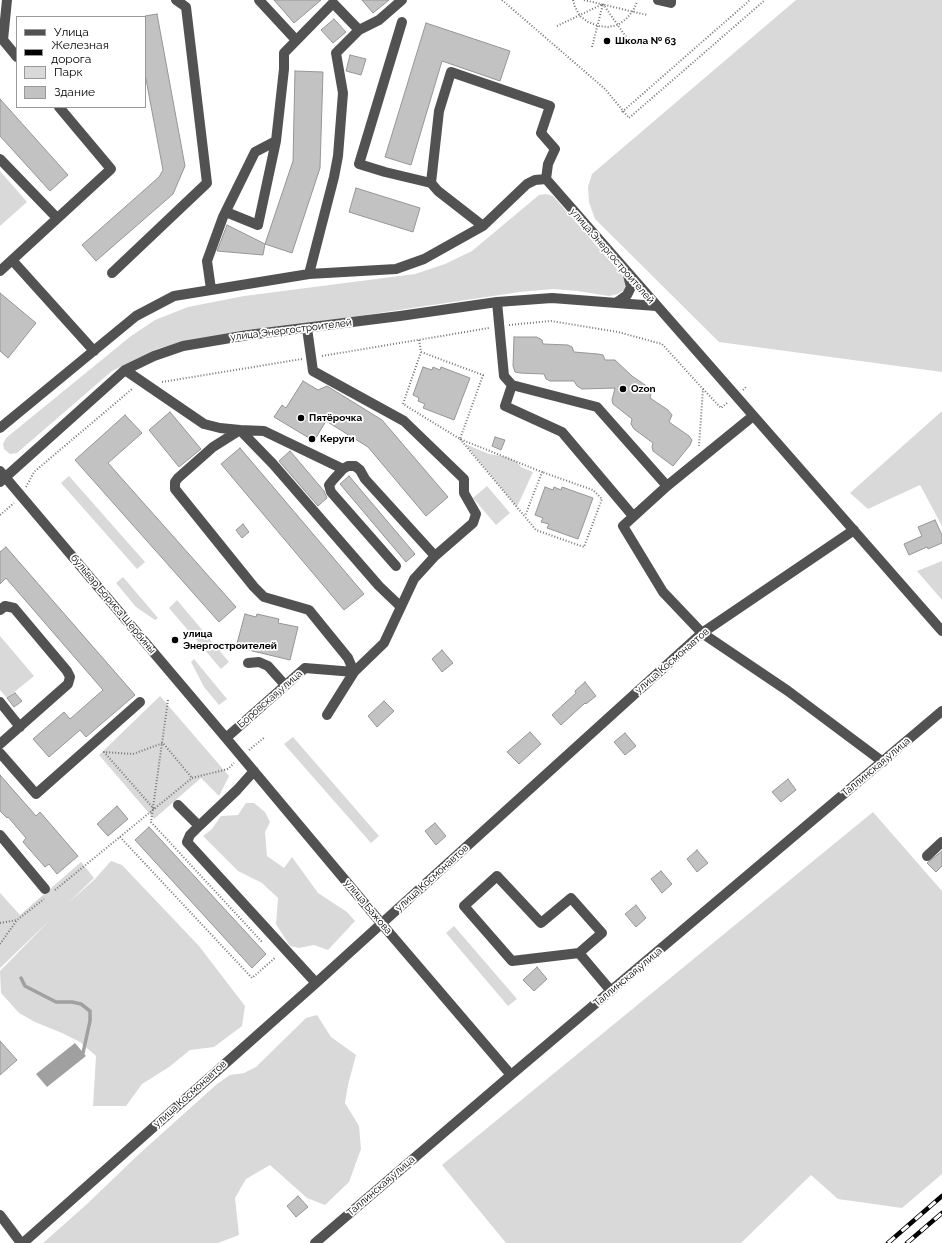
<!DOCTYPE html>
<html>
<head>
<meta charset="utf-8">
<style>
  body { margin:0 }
  #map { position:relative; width:942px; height:1243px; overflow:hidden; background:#fff; font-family:Raleway,sans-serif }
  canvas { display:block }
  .legend { position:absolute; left:16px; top:16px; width:130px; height:92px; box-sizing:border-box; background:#fff; border:1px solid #999; margin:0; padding:5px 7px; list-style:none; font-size:12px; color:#000 }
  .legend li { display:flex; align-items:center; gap:8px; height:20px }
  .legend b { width:20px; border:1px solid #999 }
</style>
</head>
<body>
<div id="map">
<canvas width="942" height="1243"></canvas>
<ul class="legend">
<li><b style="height:5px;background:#525252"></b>Улица</li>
<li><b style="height:5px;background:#000"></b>Железная дорога</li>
<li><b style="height:11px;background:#d9d9d9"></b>Парк</li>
<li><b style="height:11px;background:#c2c2c2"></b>Здание</li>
</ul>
</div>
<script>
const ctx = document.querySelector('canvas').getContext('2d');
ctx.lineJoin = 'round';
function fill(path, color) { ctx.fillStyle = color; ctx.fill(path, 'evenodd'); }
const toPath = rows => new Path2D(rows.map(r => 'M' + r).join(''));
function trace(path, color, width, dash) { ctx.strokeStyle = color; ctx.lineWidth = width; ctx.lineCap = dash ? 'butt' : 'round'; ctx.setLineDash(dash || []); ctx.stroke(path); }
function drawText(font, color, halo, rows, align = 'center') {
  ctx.font = font + ' Raleway,sans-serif'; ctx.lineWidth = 3.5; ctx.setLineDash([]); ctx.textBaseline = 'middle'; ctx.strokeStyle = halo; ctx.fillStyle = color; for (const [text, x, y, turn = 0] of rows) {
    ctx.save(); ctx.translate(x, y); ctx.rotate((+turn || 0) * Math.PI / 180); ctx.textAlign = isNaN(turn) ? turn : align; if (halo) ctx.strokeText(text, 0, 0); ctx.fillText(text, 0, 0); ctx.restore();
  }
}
fill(toPath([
  [796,0,942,0,942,372,719,342,595,219,589,202,588,187,592,174],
  [0,171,27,202,0,226],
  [546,194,553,196,622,275,626,282,624,290,618,294,609,296,577,291,553,289,520,292,177,343,157,349,112,371,17,453,10,454,4,449,3,444,6,438,131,336,155,320,188,307,244,296,415,274,445,264,472,251,539,195],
  [942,411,942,526,920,485,868,509,850,493],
  [465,444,489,454,507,457,517,462,521,467,533,472,517,507],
  [69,476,145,562,137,569,61,483],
  [487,486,510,513,496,525,473,498],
  [942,561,942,600,917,571],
  [123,577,158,618,155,620,136,607,116,583],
  [177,600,229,662,221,669,169,608],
  [0,636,34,676,7,698,0,690],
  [194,659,227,699,219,705,204,687,191,662],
  [160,696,229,776,219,796,201,778,154,819,99,755],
  [293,737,379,836,371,843,284,744],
  [246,803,254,803,265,812,270,822,265,832,267,856,284,868,292,857,318,893,347,912,355,921,328,950,314,945,299,948,290,946,276,924,278,898,262,883,238,871,203,836,212,829,221,816,238,815],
  [873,812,942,891,942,1174,902,1208,838,1199,811,1175,741,1243,506,1243,442,1165],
  [111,861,122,865,199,946,245,1006,242,1026,214,1047,190,1050,169,1067,142,1084,126,1106,93,1106,96,1056,80,1042,62,1033,35,1022,19,1013,1,993,0,971,50,920,0,968,0,893,20,915,81,862,94,878,67,904,95,879],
  [454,926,517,999,508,1006,446,933],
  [317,1015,331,1037,356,1055,348,1085,345,1103,359,1126,361,1149,349,1182,325,1205,307,1198,270,1165,246,1179,235,1198,239,1235,218,1243,43,1243,87,1204,138,1155,217,1084,230,1075,244,1073,256,1067,306,1018]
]), '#d9d9d9');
fill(toPath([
  [75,1043,86,1056,47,1087,36,1074]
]), '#a0a0a0');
trace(toPath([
  [21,978,25,986,56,1002,72,1002,81,1004,90,1011,90,1021,83,1053]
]), '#a0a0a0', 3.5);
const building = toPath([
  [274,0,321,0,294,23,274,0],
  [362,0,389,0,373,13,362,0],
  [157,14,185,166,173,194,96,261,82,245,159,177,163,170,145,74,145,16,157,14],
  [334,19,346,32,333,43,321,30,334,19],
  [426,23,510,51,500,81,442,61,411,165,385,157,426,23],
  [350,55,366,59,361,75,346,71,350,55],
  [295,71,323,72,320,168,292,253,265,244,293,161,295,71],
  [0,99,68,175,50,191,0,136,0,99],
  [356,188,420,208,413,232,349,212,356,188],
  [227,225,265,244,263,255,217,251,227,225],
  [0,293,36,323,8,358,0,351,0,293],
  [514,337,537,337,542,340,543,344,568,345,572,347,574,352,598,354,603,355,605,360,615,360,632,376,648,387,651,393,650,398,668,410,672,415,669,422,689,436,692,440,690,445,673,466,653,451,652,447,653,443,634,429,631,424,632,419,613,404,612,400,615,388,582,389,577,386,574,381,550,381,546,379,544,374,520,373,515,372,513,366,514,337],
  [423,367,432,370,433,367,440,370,441,367,470,378,454,420,423,408,425,404,418,401,419,398,413,395,423,367],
  [303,381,318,390,327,386,382,420,448,497,426,516,368,447,326,421,314,441,274,417,282,405,286,408,303,381],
  [170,412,201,449,179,467,149,430,170,412],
  [125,415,142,433,108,463,236,607,219,622,75,460,125,415],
  [495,437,505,440,501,450,492,446,495,437],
  [240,448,364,594,344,610,221,464,240,448],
  [290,451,324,491,327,498,318,506,279,461,290,451],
  [349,476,415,554,406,562,340,484,349,476],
  [545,487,553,490,554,487,561,490,562,487,593,498,578,539,547,528,549,524,541,522,543,518,535,515,545,487],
  [935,520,942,535,942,543,928,549,927,547,909,555,904,544,922,536,918,527,935,520],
  [243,524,249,532,242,538,236,530,243,524],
  [6,547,135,695,86,737,80,730,49,757,33,739,64,712,70,719,103,690,6,578,0,584,0,552,6,547],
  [245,614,256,617,257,614,279,619,278,623,298,627,290,660,236,647,245,614],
  [442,650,453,663,442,672,432,659,442,650],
  [585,682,596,696,586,704,585,703,561,725,552,715,576,693,575,691,585,682],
  [15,693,22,701,14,707,7,698,15,693],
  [384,701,394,711,377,727,368,716,384,701],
  [530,732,541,744,519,764,507,752,530,732],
  [625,733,636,746,625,755,614,742,625,733],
  [0,775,36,816,40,812,78,856,57,874,49,864,45,867,23,842,26,838,8,817,7,818,0,811,0,775],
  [788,779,796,790,781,802,772,792,788,779],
  [117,806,128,819,108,836,97,824,117,806],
  [435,823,446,836,436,845,425,831,435,823],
  [149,827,266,954,252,968,135,840,149,827],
  [697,850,708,863,697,872,687,859,697,850],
  [942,851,942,866,936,872,927,863,942,851],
  [661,871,672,884,662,893,651,879,661,871],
  [636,905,646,918,636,927,625,914,636,905],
  [537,967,547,979,534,991,523,980,537,967],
  [0,1041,17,1060,0,1075,0,1041],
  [298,1196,308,1207,296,1217,287,1206,298,1196]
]);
fill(building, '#c2c2c2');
trace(building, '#969696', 1);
trace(toPath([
  [502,0,605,89,629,118,765,0],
  [573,0,575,7,580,16,588,22,598,26,608,27,618,25,626,19,633,11,637,2],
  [584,0,647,15],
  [557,26,603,4,629,41],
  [592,47,603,4],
  [622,112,750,0],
  [509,325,551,321,618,332,662,344,703,389,699,446],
  [419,340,421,352,403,404,460,439,542,472,525,516],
  [421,352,483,375,460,439],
  [322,356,489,328],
  [162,382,302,359],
  [703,389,721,408,727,403],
  [743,390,747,386],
  [460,439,536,530,584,547,602,499,593,490,542,472],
  [26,487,34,472,132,389],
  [0,515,14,503],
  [168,700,151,822,263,943],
  [249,750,265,737],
  [154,809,104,752,133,754,163,743,192,778],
  [120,837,252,978,276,957],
  [55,890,192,778,228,769,234,763],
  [0,923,17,920,44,899],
  [0,944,17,920]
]), '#747474', 2, [1, 2]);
trace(toPath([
  [7,0,3,40,17,57],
  [259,0,296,40],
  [658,0,671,3,671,0],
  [402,22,359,164,385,172,431,183,438,191,483,226],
  [359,30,379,20,402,0],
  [0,159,57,218],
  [546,179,942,631],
  [431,183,439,111,451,72,550,106,541,133,555,149,548,164,546,179],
  [226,212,258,225,276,141,284,69,284,53,333,3,359,30,336,53,343,93,338,156,334,177,309,274],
  [12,260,94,351],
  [0,271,111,169,59,107],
  [112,273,207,183,186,7,176,0],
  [211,289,207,261,223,217,255,152,276,141],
  [497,302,504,376,512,385,597,407,667,486],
  [616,303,627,295,631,287,628,275],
  [125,370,204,424,220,428,240,430,213,447,178,478,175,482,175,489,254,587,264,597,309,610,348,658,354,672,327,715],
  [512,385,505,406,562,432,633,516],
  [753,416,667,486,623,526,663,592,702,633,788,691,883,762],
  [0,428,136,316,174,296,309,274,396,269,424,259,483,226,527,184,535,180,546,179],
  [240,430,273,464,379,586,401,607],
  [240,430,264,431,343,469],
  [0,471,226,738,381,923,511,1075],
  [0,482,125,370,154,356,183,346,248,335,400,316,497,302,552,298,656,306],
  [396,566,331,492,329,485,333,480,343,469,348,466,355,466,360,470,365,479,435,556],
  [0,610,5,606,14,608,67,671,70,677,68,684,0,744],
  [248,663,259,662,268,666,285,685],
  [0,702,20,727],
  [226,738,305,668,354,672,384,643,414,579,435,556,473,523,476,514,464,493,464,479,404,421,313,371,307,328],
  [0,753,36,794,140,702],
  [178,805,199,826,190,835,187,842,316,983],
  [199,826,237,790,254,771],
  [0,835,45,889],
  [927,856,942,842],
  [497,876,541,923,571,898,602,933,579,953,512,961,464,906,497,876],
  [579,953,611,991],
  [0,1215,21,1243],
  [23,1243,316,983,702,633,854,530],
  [315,1243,511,1075,942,711]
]), '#525252', 10);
const rail = toPath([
  [888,1243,942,1196],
  [907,1243,942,1213]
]);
trace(rail, '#000', 4.5);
trace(rail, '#fff', 3, [9]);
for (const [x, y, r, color] of [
  [607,41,4,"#000"],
  [623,389,4,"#000"],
  [301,418,4,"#000"],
  [312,439,4,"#000"],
  [175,640,4,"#000"]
]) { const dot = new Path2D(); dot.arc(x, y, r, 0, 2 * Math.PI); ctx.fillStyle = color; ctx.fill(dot); trace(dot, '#fff', 1.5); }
drawText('bold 10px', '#000', '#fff', [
  ["Школа № 63",615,41],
  ["Ozon",631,389],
  ["Пятёрочка",309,418],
  ["Керуги",320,439],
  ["улица",183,634],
  ["Энергостроителей",183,646]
], 'left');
drawText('10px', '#000', '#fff', [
  ["улица Энергостроителей",612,256,49],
  ["улица Энергостроителей",291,330,-7],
  ["бульвар Бориса Щербины",113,604,50],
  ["улица Космонавтов",672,661,-41],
  ["Боровская улица",270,699,-41],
  ["Таллинская улица",876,767,-40],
  ["улица Космонавтов",432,878,-42],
  ["улица Бажова",368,907,50],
  ["Таллинская улица",628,977,-40],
  ["улица Космонавтов",190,1094,-42],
  ["Таллинская улица",381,1186,-41]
]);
</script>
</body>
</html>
